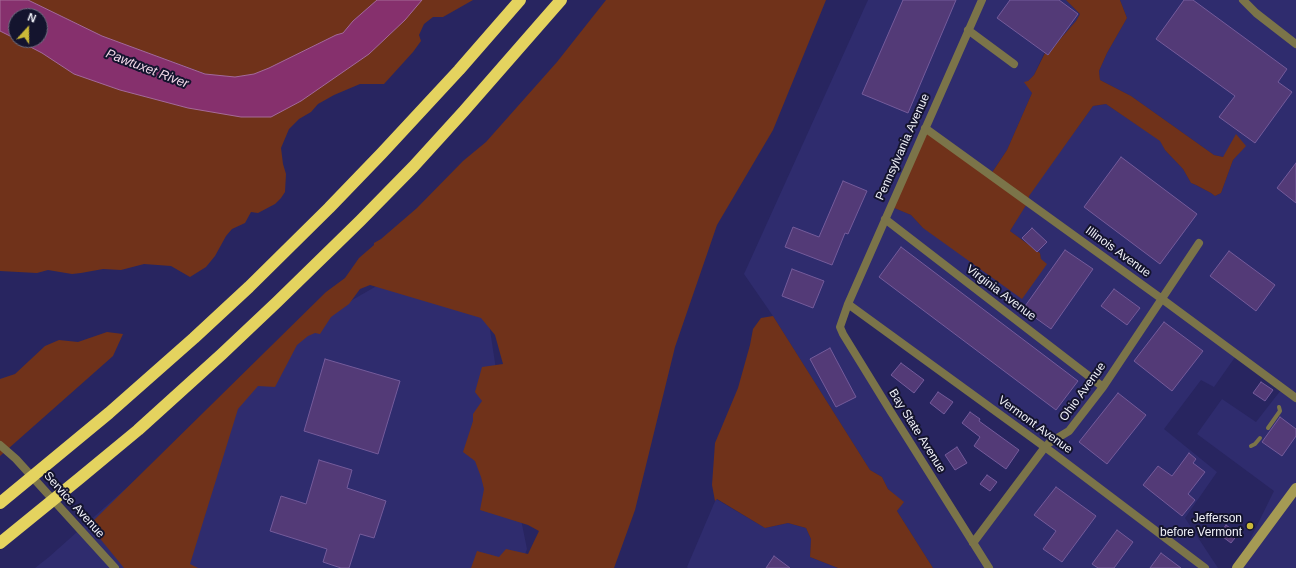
<!DOCTYPE html>
<html>
<head>
<meta charset="utf-8">
<style>
  body { margin:0 }
  #map { position:relative; width:1296px; height:568px; overflow:hidden; background:#282560; font-family:Helvetica,sans-serif }
  canvas { display:block }
  .north { position:absolute; left:8px; top:8px; width:40px; height:40px; box-sizing:border-box; background:#14142e; border:1px solid #6c6d7f; border-radius:50%; rotate:21deg; font-size:11px; font-weight:700; line-height:16px; text-align:center; color:#f1f2f9 }
  .north::after { content:''; display:block; margin:auto; width:14px; height:18px; background:#ccb938; clip-path:polygon(50% 0,100% 100%,50% 72%,0 100%) }
</style>
</head>
<body>
<div id="map">
<canvas width="1296" height="568"></canvas>
<div class="north">N</div>
</div>
<script>
const ctx = document.querySelector('canvas').getContext('2d');
ctx.lineJoin = 'round';
function fill(path, color) { ctx.fillStyle = color; ctx.fill(path, 'evenodd'); }
const toPath = rows => new Path2D(rows.map(r => 'M' + r).join(''));
function trace(path, color, width, dash) { ctx.strokeStyle = color; ctx.lineWidth = width; ctx.lineCap = dash ? 'butt' : 'round'; ctx.setLineDash(dash || []); ctx.stroke(path); }
function drawText(font, color, halo, rows, align = 'center') {
  ctx.font = font + ' Helvetica,sans-serif'; ctx.lineWidth = 4; ctx.setLineDash([]); ctx.textBaseline = 'middle'; ctx.strokeStyle = halo; ctx.fillStyle = color; for (const [text, x, y, turn = 0] of rows) {
    ctx.save(); ctx.translate(x, y); ctx.rotate((+turn || 0) * Math.PI / 180); ctx.textAlign = isNaN(turn) ? turn : align; if (halo) ctx.strokeText(text, 0, 0); ctx.fillText(text, 0, 0); ctx.restore();
  }
}
fill(toPath([
  [868,0,1066,0,1080,14,1076,21,1048,53,1044,53,1034,75,1028,81,1032,93,1007,150,991,174,892,207,911,215,923,228,1041,259,1040,253,1010,231,1028,201,1028,196,1093,106,1106,104,1161,141,1165,150,1183,169,1191,183,1196,185,1211,193,1215,196,1221,193,1233,160,1245,146,1223,157,1214,155,1131,96,1100,80,1099,71,1107,53,1127,18,1120,0,1296,0,1296,395,1238,353,1214,387,1201,380,1164,429,1217,472,1185,518,1218,568,933,568,897,511,903,502,888,489,882,477,870,470,773,316,744,274],
  [850,306,1042,450,975,541,841,325],
  [380,284,488,317,513,480,527,549,520,568,35,568,49,557,309,325],
  [1281,390,1296,402,1296,568,1236,568,1274,491,1197,434,1222,399,1256,422],
  [716,499,765,528,788,523,806,528,811,539,810,557,838,568,688,568,687,567]
]), '#2f2c6e');
fill(toPath([
  [28,0,377,0,353,21,343,33,336,35,269,68,254,74,235,77,206,74,102,36],
  [422,0,473,0,443,17,433,17,424,24,419,35,421,41,413,52,384,84,360,84,334,95,318,104,311,112,299,119,289,129,281,148,283,164,286,174,285,192,281,198,275,204,258,213,251,212,245,223,232,229,226,236,215,256,206,267,190,277,171,266,144,264,121,270,103,269,81,273,72,274,48,270,37,273,0,271,0,31,42,53,74,74,120,90,188,108,271,117,301,101,369,54,405,20],
  [606,0,826,0,773,130,717,225,675,347,635,510,614,568,471,568,477,551,499,557,506,549,528,554,539,531,528,525,480,510,484,489,481,477,475,461,463,452,473,421,473,414,482,401,475,392,482,367,503,364,495,335,481,318,370,285,360,289,349,304,331,317,320,334,315,333,308,336,297,345,275,387,258,386,238,409,190,564,198,568,124,568,89,525,326,292,345,278,359,258,374,245,374,243,381,239,417,208,463,161,486,142,557,62],
  [1066,0,1120,0,1127,18,1107,53,1099,71,1100,80,1131,96,1214,155,1223,157,1236,134,1246,146,1233,160,1221,193,1215,196,1211,193,1196,185,1191,183,1183,169,1165,150,1160,141,1106,104,1093,106,1029,196,1028,202,1010,231,1040,253,1041,259,1047,264,1022,299,923,228,911,215,892,207,925,130,991,174,1007,150,1032,93,1024,82,1028,81,1034,75,1045,53,1048,53,1076,21,1080,14],
  [773,316,870,470,882,477,888,489,904,502,897,511,933,568,838,568,810,557,811,539,806,528,788,523,765,528,717,499,715,501,712,485,715,443,738,388,750,345,753,329,761,318],
  [107,332,123,334,113,356,0,456,0,379,15,374,45,346,59,340,78,342]
]), '#70321a');
const water = toPath([
  [0,0,28,0,102,36,205,74,235,77,254,74,269,68,336,35,343,33,353,21,377,0,422,0,405,20,369,54,301,101,271,117,241,117,188,108,120,90,74,74,42,53,17,40,40,40,40,16,16,16,16,39,0,31,0,0]
]);
fill(water, '#86306d');
trace(water, '#a66a97', 1);
const building = toPath([
  [903,0,956,0,908,113,862,94,903,0],
  [1010,0,1059,0,1078,14,1048,55,997,18,1010,0],
  [1184,0,1193,0,1287,69,1278,82,1292,92,1255,143,1219,117,1235,96,1156,39,1184,0],
  [1121,157,1197,214,1160,264,1084,207,1121,157],
  [1296,163,1296,203,1277,188,1296,163],
  [843,181,867,191,848,234,845,233,832,265,785,247,793,227,819,237,843,181],
  [1032,228,1047,242,1037,252,1022,238,1032,228],
  [901,247,1078,381,1056,410,879,277,901,247],
  [1065,250,1093,269,1051,329,1023,309,1065,250],
  [1229,251,1275,285,1256,311,1210,276,1229,251],
  [792,269,824,281,813,308,782,296,792,269],
  [1114,289,1140,308,1127,325,1101,306,1114,289],
  [1164,322,1203,351,1172,391,1134,361,1164,322],
  [830,348,856,397,836,407,810,359,830,348],
  [325,359,400,381,378,454,304,431,325,359],
  [901,363,924,380,914,393,891,375,901,363],
  [1261,382,1273,390,1265,401,1253,393,1261,382],
  [938,392,953,402,944,414,930,403,938,392],
  [1118,393,1146,415,1107,464,1079,442,1118,393],
  [970,412,980,419,979,421,1019,450,1006,469,974,446,980,437,962,423,970,412],
  [1280,417,1296,429,1296,436,1282,456,1262,442,1280,417],
  [957,447,967,463,955,470,945,455,957,447],
  [1189,453,1196,459,1193,463,1205,472,1188,494,1195,500,1182,516,1143,485,1158,466,1172,476,1189,453],
  [319,460,352,470,347,488,386,501,374,538,360,534,349,568,341,568,323,562,327,549,270,531,281,496,306,504,319,460],
  [987,475,997,482,990,491,980,484,987,475],
  [1056,487,1096,516,1062,562,1043,549,1056,531,1034,515,1056,487],
  [1226,525,1238,534,1231,543,1219,534,1226,525],
  [1117,530,1133,542,1114,568,1098,568,1092,564,1117,530],
  [1161,553,1181,568,1150,568,1161,553],
  [774,556,790,568,766,568,774,556]
]);
fill(building, '#533a77');
trace(building, '#745b9b', 1);
trace(toPath([
  [1268,428,1280,411,1279,407],
  [1251,446,1255,444,1260,438]
]), '#7b7449', 4);
trace(toPath([
  [982,0,848,304,840,327,843,334,891,412,989,568],
  [1243,0,1256,13,1296,44],
  [968,30,1014,64],
  [925,128,1162,299,1296,398],
  [885,219,1103,387],
  [848,304,1053,453,1205,568],
  [0,445,16,459,115,568],
  [973,543,1045,447,1049,443,1069,431,1103,387,1199,243]
]), '#7b7449', 8);
trace(toPath([
  [1237,568,1296,488]
]), '#a59a54', 10);
trace(toPath([
  [0,503,109,413,194,338,249,287,329,208,382,153,459,70,520,0],
  [0,543,80,478,138,430,222,354,277,302,360,221,413,167,464,111,561,0]
]), '#e4d35f', 12);
for (const [x, y, r, color] of [
  [1250,526,4,"#ccb938"]
]) { const dot = new Path2D(); dot.arc(x, y, r, 0, 2 * Math.PI); ctx.fillStyle = color; ctx.fill(dot); trace(dot, '#14142e', 1.5); }
drawText('12px', '#f1f2f9', '#14142e', [
  ["Pennsylvania Avenue",903,147,-66],
  ["Illinois Avenue",1118,252,36],
  ["Virginia Avenue",1001,293,37],
  ["Ohio Avenue",1083,392,-54],
  ["Vermont Avenue",1035,425,36],
  ["Bay State Avenue",917,431,58],
  ["Service Avenue",74,505,48]
]);
drawText('12px', '#f1f2f9', '#14142e', [
  ["Jefferson",1242,519],
  ["before Vermont",1242,533]
], 'right');
drawText('italic 13px', '#f3dae9', '#14142e', [
  ["Pawtuxet River",147,69,21]
]);
</script>
</body>
</html>
